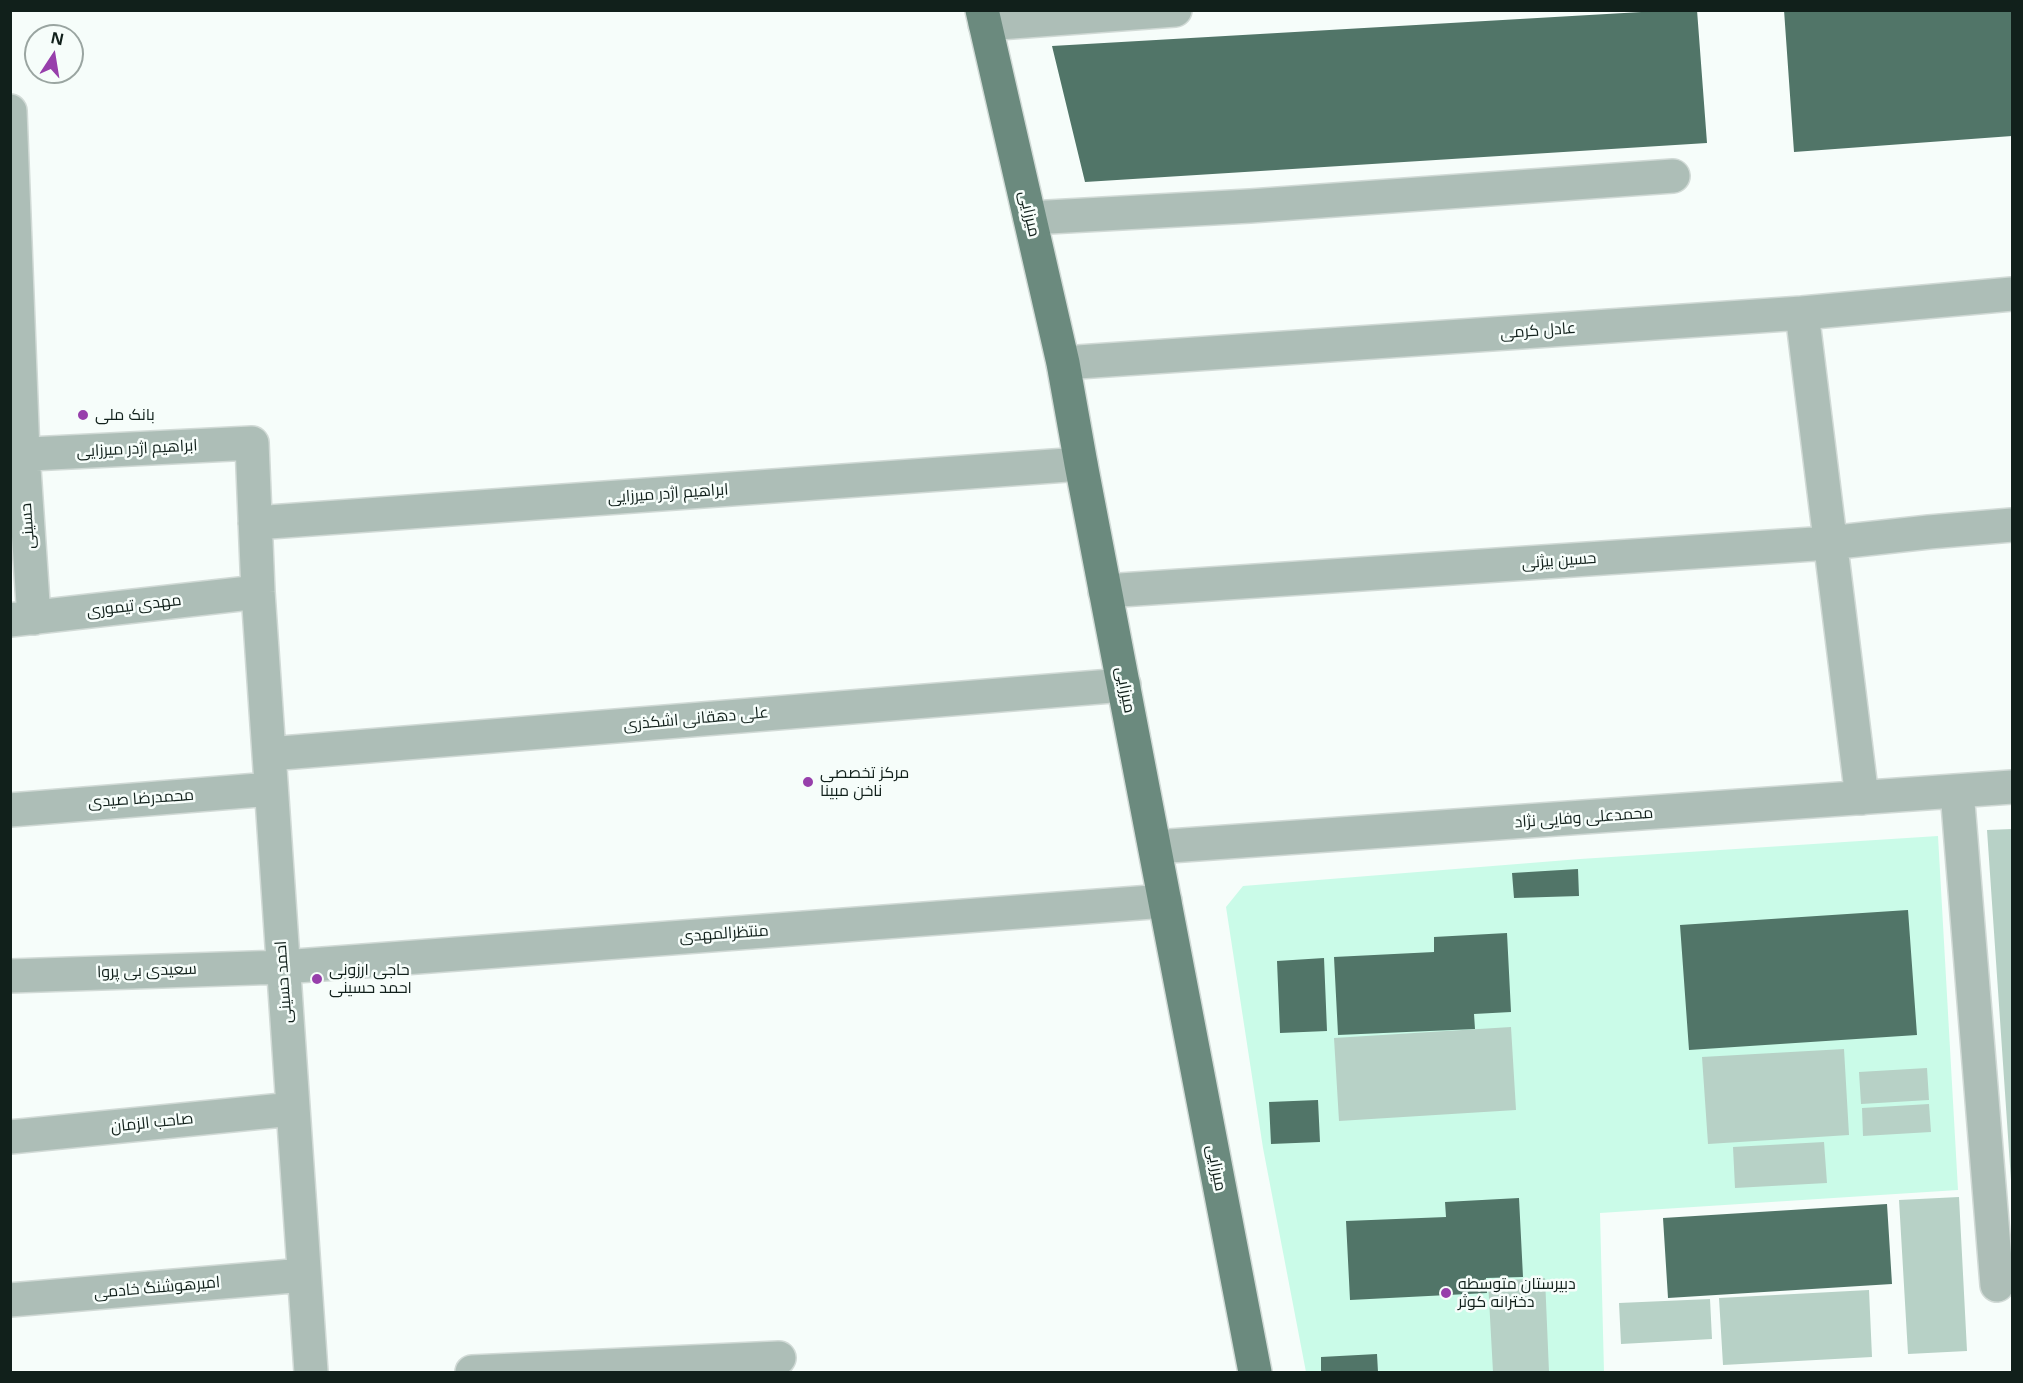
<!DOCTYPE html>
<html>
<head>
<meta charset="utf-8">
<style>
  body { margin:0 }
  #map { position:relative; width:2023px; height:1383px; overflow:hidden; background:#f6fdfa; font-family:"Open Sans",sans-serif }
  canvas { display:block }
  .frame { position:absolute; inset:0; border:12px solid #11201b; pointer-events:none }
  .north { position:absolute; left:24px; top:24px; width:60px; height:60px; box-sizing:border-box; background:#f6fdfa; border:2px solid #9aa5a1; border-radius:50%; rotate:12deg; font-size:16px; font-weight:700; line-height:24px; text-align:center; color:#11201b }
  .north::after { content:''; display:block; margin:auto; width:21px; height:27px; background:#973fab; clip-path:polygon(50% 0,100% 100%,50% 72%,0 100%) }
</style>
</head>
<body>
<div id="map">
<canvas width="2023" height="1383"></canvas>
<div class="frame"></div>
<div class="north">N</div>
</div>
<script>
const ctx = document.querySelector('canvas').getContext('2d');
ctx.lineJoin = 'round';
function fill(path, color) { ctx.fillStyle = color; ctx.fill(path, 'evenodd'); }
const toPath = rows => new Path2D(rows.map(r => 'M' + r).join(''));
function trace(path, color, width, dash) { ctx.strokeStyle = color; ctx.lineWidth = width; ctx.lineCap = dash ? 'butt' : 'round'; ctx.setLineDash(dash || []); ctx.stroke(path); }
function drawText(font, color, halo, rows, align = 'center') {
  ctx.font = font + ' "Open Sans",Cairo,sans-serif'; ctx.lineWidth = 5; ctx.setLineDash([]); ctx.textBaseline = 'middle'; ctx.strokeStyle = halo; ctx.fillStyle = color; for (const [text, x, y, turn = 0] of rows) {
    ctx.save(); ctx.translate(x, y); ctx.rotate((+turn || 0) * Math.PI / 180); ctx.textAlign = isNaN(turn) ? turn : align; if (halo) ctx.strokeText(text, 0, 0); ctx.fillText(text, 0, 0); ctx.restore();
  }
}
fill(toPath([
  [1938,836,1958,1190,1600,1213,1604,1372,1306,1372,1263,1148,1226,907,1243,886,1580,859]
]), '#cafbe8');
fill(toPath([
  [2012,829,2012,1195,1987,830],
  [1511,1027,1516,1110,1339,1121,1334,1038],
  [1844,1049,1849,1135,1708,1144,1702,1057],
  [1927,1068,1929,1100,1861,1104,1859,1072],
  [1929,1104,1931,1132,1863,1136,1862,1108],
  [1824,1142,1827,1183,1735,1188,1733,1147],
  [1959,1197,1967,1351,1908,1354,1899,1200],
  [1545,1278,1549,1372,1493,1372,1488,1281],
  [1869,1290,1872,1357,1723,1365,1719,1298],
  [1710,1299,1712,1339,1621,1344,1619,1303]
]), '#b7d1c6');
fill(toPath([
  [1676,10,1697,10,1707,143,1085,182,1052,46],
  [1784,10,2012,10,2012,136,1794,152],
  [1578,869,1579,896,1514,898,1512,873],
  [1908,910,1917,1035,1689,1050,1680,925],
  [1507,933,1511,1012,1474,1014,1475,1029,1338,1035,1334,957,1434,952,1434,937],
  [1324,958,1327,1031,1280,1033,1277,961],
  [1318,1100,1320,1142,1271,1144,1269,1102],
  [1519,1198,1523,1277,1486,1278,1487,1293,1350,1300,1346,1221,1446,1217,1445,1202],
  [1887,1204,1892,1284,1668,1298,1663,1218],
  [1377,1354,1378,1372,1321,1372,1321,1357]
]), '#517568');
const minor = toPath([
  [985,24,1175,10],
  [10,111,23,454,34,618],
  [1030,218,1250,206,1673,176],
  [1802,313,1862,798],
  [1063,363,1802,313,2012,294],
  [10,455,252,443,258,592,311,1372],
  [255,523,1081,464],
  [1105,591,1829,543,1929,532,2012,525],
  [10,620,258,592],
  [269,754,1124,685],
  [1957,791,1997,1285],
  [10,810,271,789],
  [1155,847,2012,787],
  [10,976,283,967,1165,901],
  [10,1137,293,1109],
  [10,1300,304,1275],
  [472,1372,779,1358]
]);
const major = toPath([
  [982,10,1063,363,1081,464,1255,1372]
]);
trace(minor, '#d1dad6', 36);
trace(major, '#d1dad6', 36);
trace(minor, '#adbeb7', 33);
trace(major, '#6b8a7e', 33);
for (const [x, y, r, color] of [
  [83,415,6,"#973fab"],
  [808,782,6,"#973fab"],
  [317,979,6,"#973fab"],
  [1446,1293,6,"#973fab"]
]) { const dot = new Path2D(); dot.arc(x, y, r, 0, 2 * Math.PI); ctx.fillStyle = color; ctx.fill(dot); trace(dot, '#f6fdfa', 2); }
drawText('16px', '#11201b', '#f6fdfa', [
  ["میرزایی",1029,214,77],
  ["عادل کرمی",1538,331,-4],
  ["ابراهیم اژدر میرزایی",137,449,-3],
  ["ابراهیم اژدر میرزایی",668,494,-4],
  ["حسینی",28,526,-94],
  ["حسین بیژنی",1559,561,-4],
  ["مهدی تیموری",134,606,-7],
  ["میرزایی",1125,690,79],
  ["علی دهقانی اشکذری",696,719,-5],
  ["محمدرضا صیدی",141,799,-4],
  ["محمدعلی وفایی نژاد",1584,818,-4],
  ["منتظرالمهدی",724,934,-4],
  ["سعیدی بی پروا",147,971,-2],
  ["احمد حسینی",284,982,-94],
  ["صاحب الزمان",152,1123,-6],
  ["میرزایی",1216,1168,79],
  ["امیرهوشنگ خادمی",157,1288,-5]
]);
drawText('16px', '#11201b', '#f6fdfa', [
  ["بانک ملی",95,415],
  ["مرکز تخصصی",820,773],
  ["ناخن مبینا",820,791],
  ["حاجی ارزونی",329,970],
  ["احمد حسینی",329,988],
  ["دبیرستان متوسطه",1458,1284],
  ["دخترانه کوثر",1458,1302]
], 'left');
</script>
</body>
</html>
